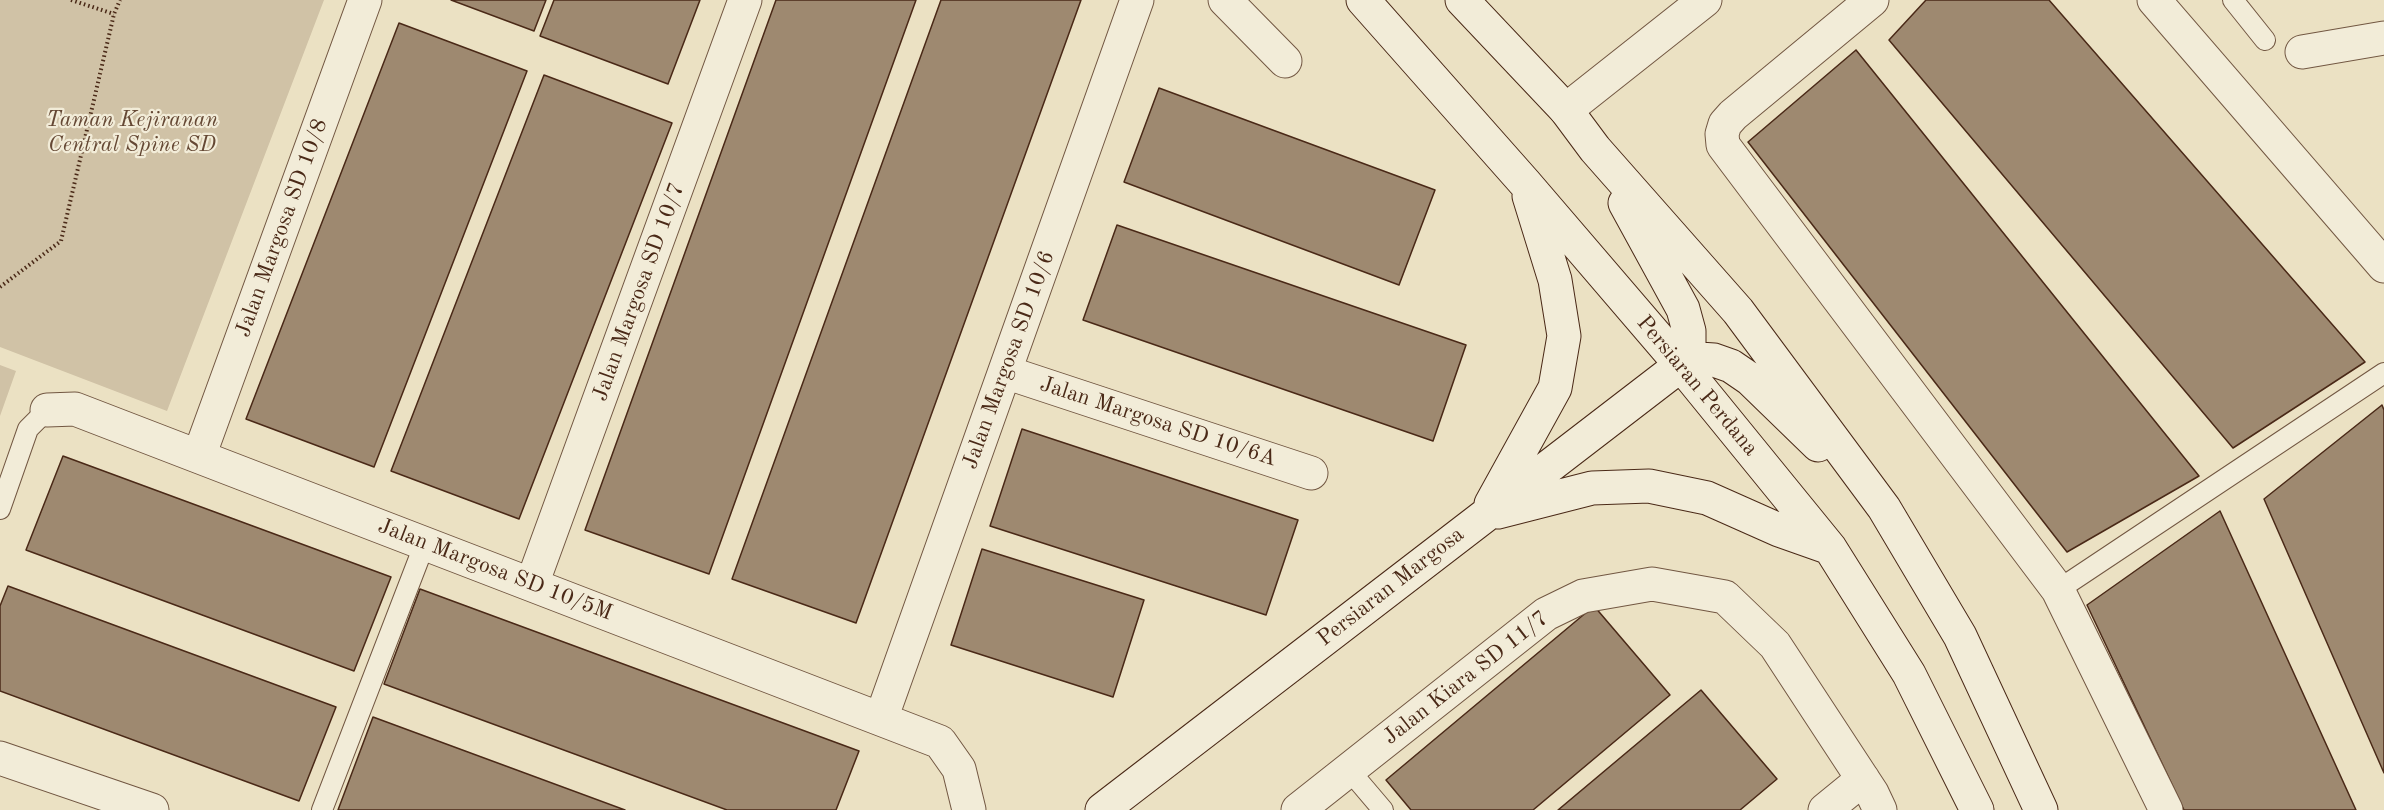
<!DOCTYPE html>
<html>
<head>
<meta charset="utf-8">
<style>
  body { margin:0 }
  canvas { display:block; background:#ebe1c3 }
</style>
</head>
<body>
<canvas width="2384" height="810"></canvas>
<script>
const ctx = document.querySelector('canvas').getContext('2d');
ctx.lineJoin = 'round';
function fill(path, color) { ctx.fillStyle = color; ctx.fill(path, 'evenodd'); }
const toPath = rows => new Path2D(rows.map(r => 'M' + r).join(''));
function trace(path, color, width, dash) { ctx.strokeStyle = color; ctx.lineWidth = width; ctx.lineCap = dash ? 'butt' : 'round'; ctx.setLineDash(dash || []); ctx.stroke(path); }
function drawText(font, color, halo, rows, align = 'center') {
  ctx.font = font + ' "Old Standard TT",serif'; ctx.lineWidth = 4.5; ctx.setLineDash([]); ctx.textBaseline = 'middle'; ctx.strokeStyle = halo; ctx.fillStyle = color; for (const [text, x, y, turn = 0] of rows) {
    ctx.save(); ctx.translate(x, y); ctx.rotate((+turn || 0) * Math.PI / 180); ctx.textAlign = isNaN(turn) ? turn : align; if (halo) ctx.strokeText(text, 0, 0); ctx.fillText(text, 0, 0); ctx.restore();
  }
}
fill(toPath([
  [0,0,324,0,167,411,0,347],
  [0,365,16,371,0,416]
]), '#d0c2a6');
const building = toPath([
  [451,0,546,0,534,31,451,0],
  [554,0,700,0,668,84,540,36,554,0],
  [776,0,916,0,709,574,585,530,776,0],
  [941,0,1081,0,856,623,732,579,941,0],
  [1926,0,2049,0,2365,362,2233,448,1889,40,1926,0],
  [399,23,527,71,374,467,246,419,399,23],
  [1856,50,2199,476,2067,552,1748,142,1856,50],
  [544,75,672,123,519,519,391,471,544,75],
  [1159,88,1435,190,1399,285,1124,182,1159,88],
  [1117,225,1466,345,1433,441,1083,320,1117,225],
  [2382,405,2384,410,2384,773,2264,499,2382,405],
  [1022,429,1298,520,1266,615,990,526,1022,429],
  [63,456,391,577,354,671,26,550,63,456],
  [2220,511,2356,810,2184,810,2087,605,2220,511],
  [982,549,1144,600,1113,697,951,645,982,549],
  [8,586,336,707,299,801,0,691,0,606,8,586],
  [420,589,859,751,836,810,727,810,384,684,420,589],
  [1594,606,1670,695,1533,810,1411,810,1386,780,1594,606],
  [1701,690,1777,779,1740,810,1558,810,1701,690],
  [373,717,625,810,338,810,373,717]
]);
fill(building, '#9e8970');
trace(building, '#4a2917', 1.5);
const lane = toPath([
  [2233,0,2265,40],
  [0,509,28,429,47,410],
  [2058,590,2384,373],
  [1349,770,1383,810],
  [322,810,425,543]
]);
const street = toPath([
  [1225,0,1285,61],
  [1872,0,1733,115,1725,124,1722,134,1723,145,2058,590,2166,810],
  [2154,0,2384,266],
  [2302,52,2384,38],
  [1566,110,1705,0],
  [1005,372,1311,473],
  [47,410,75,409,940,742,959,769,969,810],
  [199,456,365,0],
  [532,584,745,0],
  [881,719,1137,0],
  [0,758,152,810],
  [1298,810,1546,614,1583,596,1652,584,1725,597,1775,645,1872,793,1880,810],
  [1825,810,1863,779]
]);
const secondary = toPath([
  [1363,0,1525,183,1681,365,1830,548,1909,674,1977,810],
  [1462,0,1566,110,1595,149,1738,311,1884,508,1960,636,2041,810],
  [1625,203,1683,309,1689,331,1689,349,1681,365],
  [1491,504,1555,388,1564,336,1555,280,1529,196],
  [1498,512,1592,488,1649,486,1707,498,1779,530,1830,548],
  [1102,810,1681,365,1699,359,1714,360,1731,366,1750,379,1818,445]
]);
trace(lane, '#725742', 22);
trace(street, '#725742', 35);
trace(secondary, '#4a2917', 35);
trace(toPath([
  [71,0,114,14],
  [0,287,61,241,114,14,120,0]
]), '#4a2917', 4, [1.5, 3]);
trace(lane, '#f2ecd8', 20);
trace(street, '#f2ecd8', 33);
trace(secondary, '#f2ecd8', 33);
drawText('italic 22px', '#654834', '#f2ecd8', [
  ["Taman Kejiranan",132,120],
  ["Central Spine SD",132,145]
]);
drawText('22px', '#4a2917', '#f2ecd8', [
  ["Jalan Margosa SD 10/8",282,228,-70],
  ["Jalan Margosa SD 10/7",639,292,-70],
  ["Jalan Margosa SD 10/6",1009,360,-70],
  ["Persiaran Perdana",1697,386,50],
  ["Jalan Margosa SD 10/6A",1158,422,18],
  ["Jalan Margosa SD 10/5M",495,570,21],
  ["Persiaran Margosa",1391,587,-38],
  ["Jalan Kiara SD 11/7",1466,678,-38]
]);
</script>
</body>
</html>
